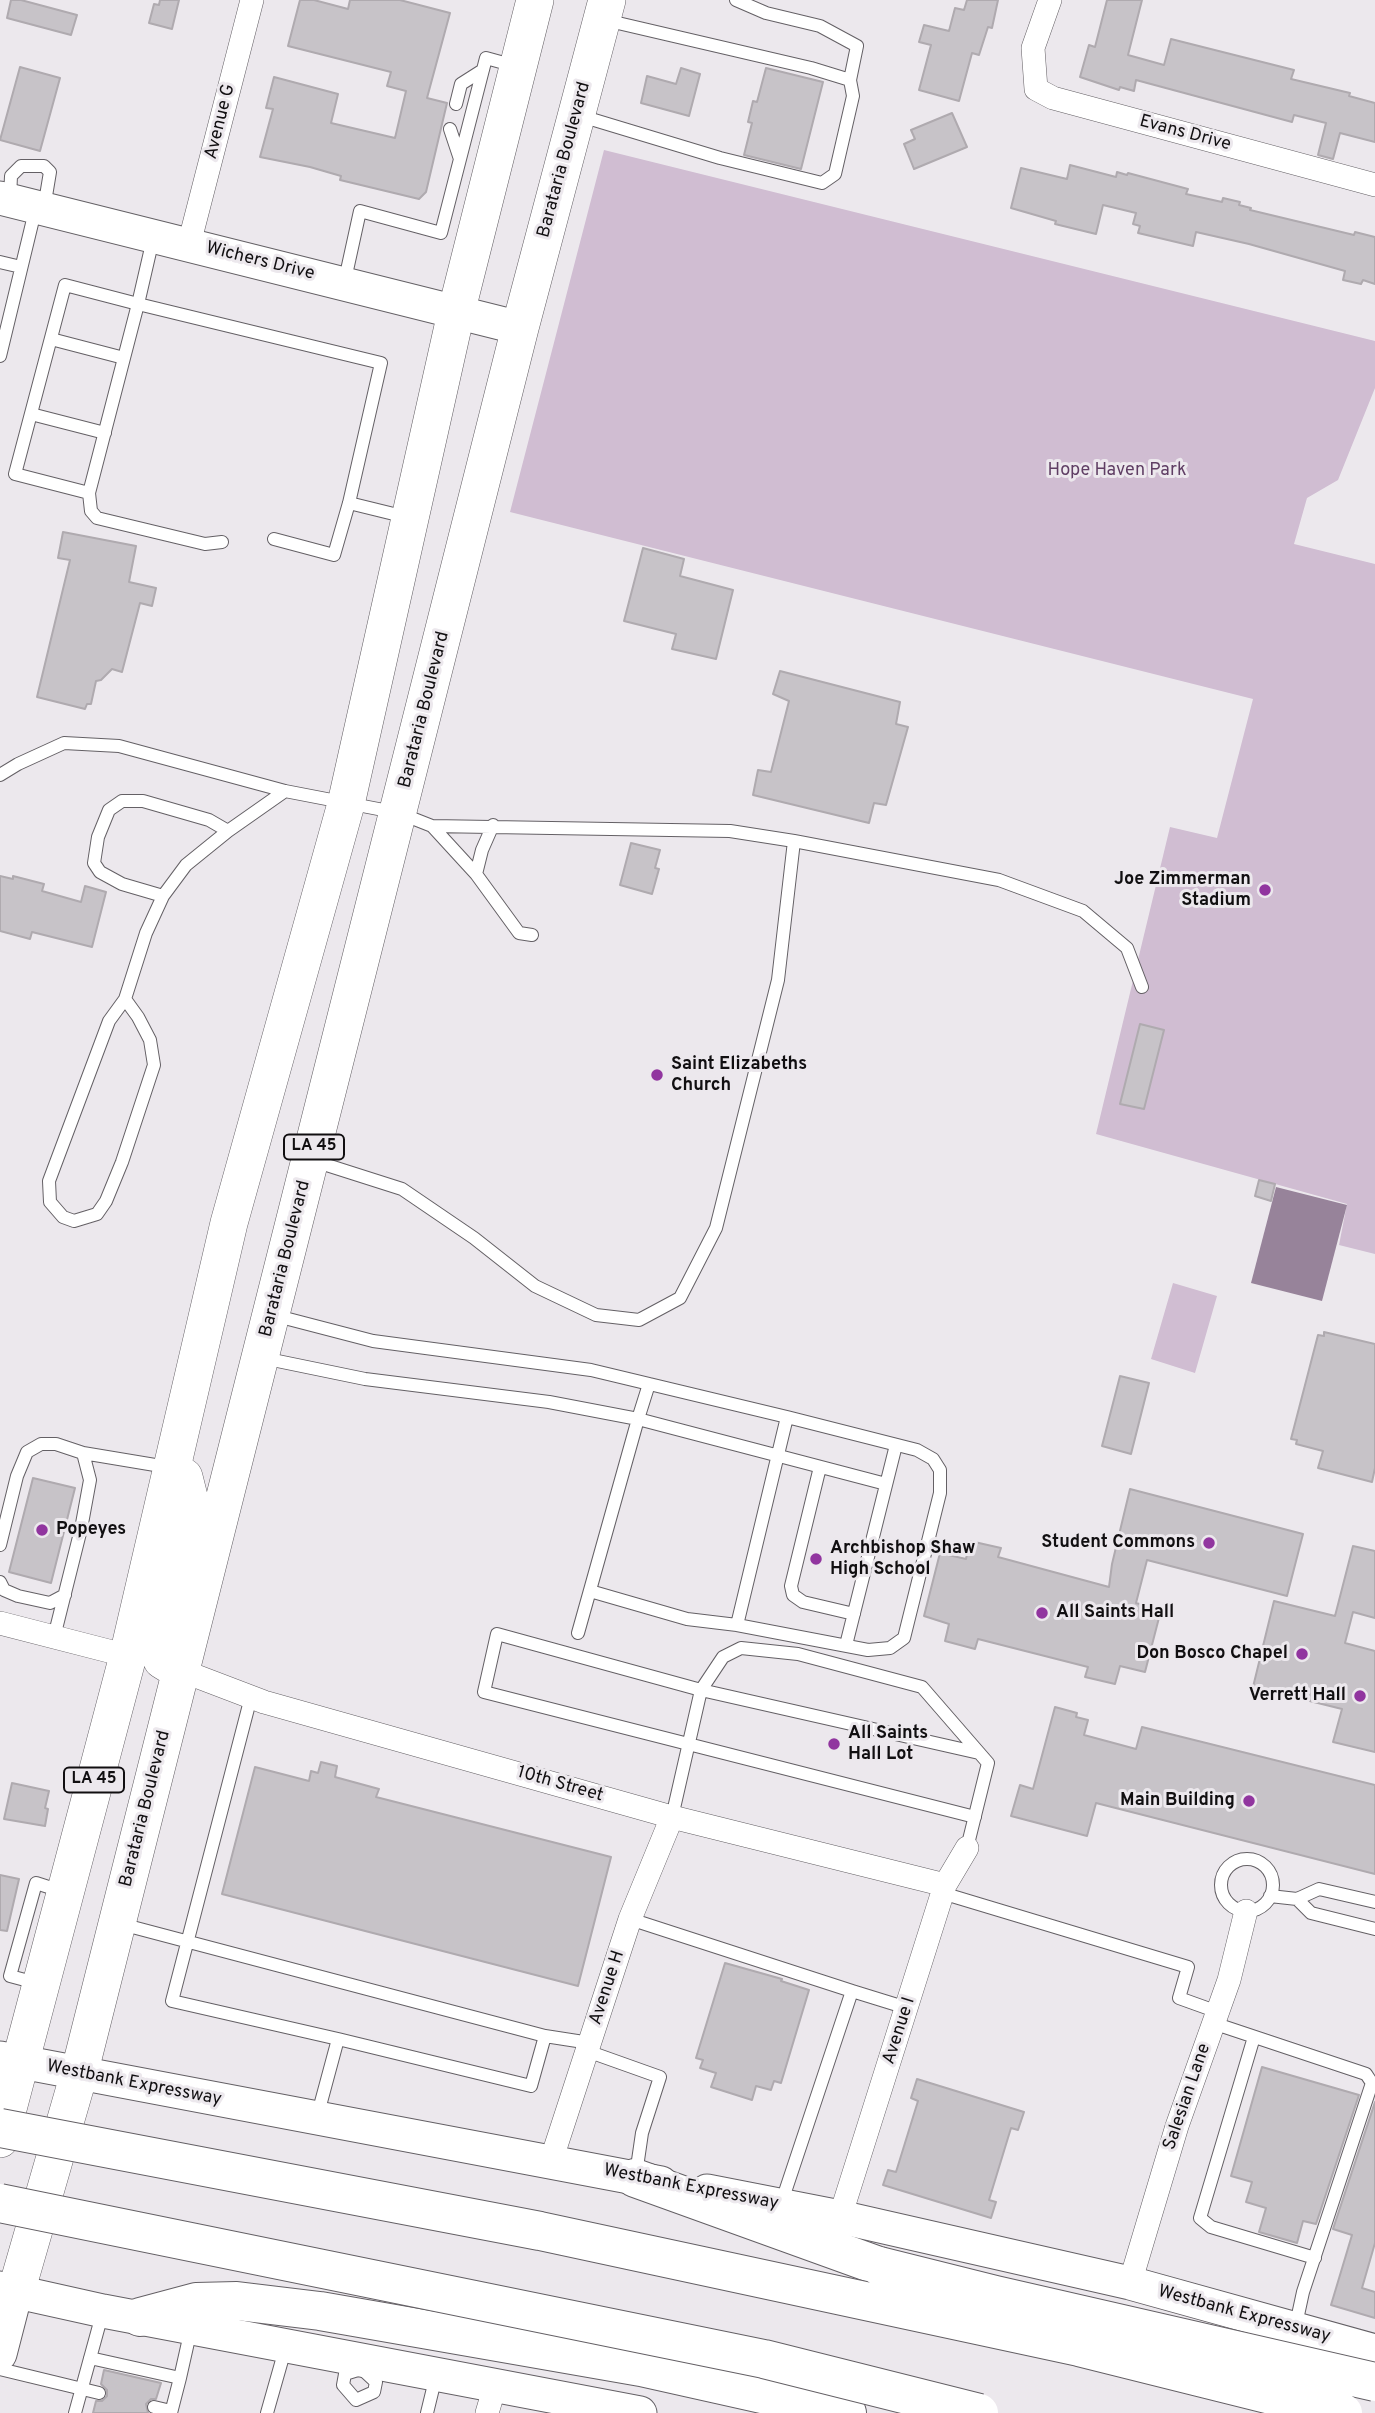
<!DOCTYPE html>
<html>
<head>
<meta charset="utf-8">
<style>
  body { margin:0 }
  canvas { display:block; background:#ece8ed }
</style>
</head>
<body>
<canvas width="1375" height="2413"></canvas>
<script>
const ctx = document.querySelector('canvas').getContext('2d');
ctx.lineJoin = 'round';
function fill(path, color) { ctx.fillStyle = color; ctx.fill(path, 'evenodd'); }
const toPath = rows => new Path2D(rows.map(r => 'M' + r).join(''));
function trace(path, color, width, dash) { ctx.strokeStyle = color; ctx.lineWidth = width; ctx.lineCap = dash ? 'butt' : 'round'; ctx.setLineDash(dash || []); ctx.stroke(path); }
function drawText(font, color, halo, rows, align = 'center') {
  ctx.font = font + ' Overpass,sans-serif'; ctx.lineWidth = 6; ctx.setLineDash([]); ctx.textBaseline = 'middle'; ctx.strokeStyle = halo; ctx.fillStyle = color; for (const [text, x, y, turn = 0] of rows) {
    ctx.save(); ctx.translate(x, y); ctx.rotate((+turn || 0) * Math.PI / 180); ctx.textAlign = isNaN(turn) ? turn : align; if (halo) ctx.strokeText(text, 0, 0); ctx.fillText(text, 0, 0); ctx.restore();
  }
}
fill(toPath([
  [604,150,1375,341,1375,388,1338,480,1307,498,1294,544,1375,564,1375,1254,1339,1245,1347,1204,1096,1134,1170,827,1217,838,1253,699,510,512],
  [1173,1283,1217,1296,1195,1373,1151,1359]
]), '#d0bdd2');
fill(toPath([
  [1276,1187,1347,1205,1322,1301,1251,1283]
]), '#97839a');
const building = toPath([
  [11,0,21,0,77,15,71,35,7,18,11,0],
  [160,0,179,0,172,29,149,23,154,4,159,5,160,0],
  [300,0,314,0,348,9,350,0,400,0,450,13,427,98,447,103,426,192,419,199,340,180,341,176,310,167,260,157,273,109,266,108,274,77,338,94,331,123,395,138,406,91,387,86,391,72,288,46,300,0],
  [967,0,998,0,992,28,988,27,979,55,972,53,959,101,919,90,931,45,919,42,924,25,949,31,955,8,964,10,967,0],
  [1107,0,1142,0,1128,55,1164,65,1171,39,1294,70,1291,79,1350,93,1349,96,1375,103,1375,142,1340,133,1333,159,1318,155,1326,123,1294,115,1292,122,1136,80,1134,91,1120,87,1119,90,1080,77,1089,45,1095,47,1107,0],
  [20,67,60,78,40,151,0,140,20,67],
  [681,68,700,74,689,116,641,103,647,76,676,84,681,68],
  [766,68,823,82,801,169,744,155,752,123,748,122,753,101,757,102,766,68],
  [952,113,967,147,914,169,904,144,915,139,911,130,952,113],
  [1070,165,1116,177,1117,172,1127,175,1128,173,1188,189,1186,194,1222,202,1223,198,1240,202,1239,205,1251,208,1250,210,1354,235,1355,232,1375,237,1375,284,1363,280,1361,284,1343,280,1345,271,1249,244,1196,232,1193,246,1138,233,1140,226,1133,224,1136,213,1103,205,1096,234,1055,224,1056,221,1011,208,1021,168,1067,179,1070,165],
  [63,532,136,546,129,582,156,588,152,606,140,603,122,672,112,669,101,680,96,681,91,704,87,704,85,709,37,697,70,560,58,558,63,532],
  [643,548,684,559,680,576,733,590,716,659,672,649,676,634,624,621,643,548],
  [780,671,900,702,896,724,908,727,886,805,874,803,869,823,753,795,758,770,771,772,789,701,773,694,780,671],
  [631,843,660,850,655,868,659,869,652,894,620,885,631,843],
  [0,876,13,879,13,876,44,884,42,891,81,902,85,886,106,892,92,947,32,932,30,939,0,931,0,876],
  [1140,1024,1164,1030,1144,1109,1120,1104,1140,1024],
  [1259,1180,1275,1184,1271,1201,1255,1196,1259,1180],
  [1324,1332,1375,1344,1375,1468,1372,1482,1318,1468,1323,1451,1296,1444,1297,1440,1291,1439,1318,1335,1324,1336,1324,1332],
  [1120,1376,1149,1383,1131,1454,1102,1446,1120,1376],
  [33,1478,75,1488,51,1583,9,1572,33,1478],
  [1130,1489,1303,1534,1287,1596,1147,1560,1136,1603,1161,1610,1145,1672,1120,1666,1115,1684,1085,1677,1088,1667,978,1639,975,1649,945,1641,949,1624,924,1616,940,1553,966,1559,970,1541,1001,1548,998,1557,1109,1587,1112,1564,1130,1489],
  [1353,1546,1375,1551,1375,1618,1353,1612,1345,1643,1375,1651,1375,1752,1333,1742,1342,1709,1253,1687,1274,1601,1335,1616,1353,1546],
  [1055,1707,1077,1713,1076,1717,1088,1720,1084,1735,1136,1749,1142,1727,1375,1785,1375,1874,1096,1803,1087,1836,1011,1816,1020,1785,1033,1789,1055,1707],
  [321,1762,337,1766,335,1777,379,1789,376,1797,611,1857,578,1986,222,1894,255,1767,309,1781,311,1771,318,1773,321,1762],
  [12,1783,49,1791,45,1808,48,1809,45,1826,4,1819,12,1783],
  [0,1875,19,1879,7,1931,0,1930,0,1875],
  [725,1963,782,1979,781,1981,809,1990,781,2083,774,2081,771,2090,756,2086,752,2100,711,2087,716,2073,700,2068,703,2060,696,2058,725,1963],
  [1262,2067,1359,2095,1316,2224,1303,2221,1297,2243,1259,2232,1266,2208,1246,2202,1252,2182,1231,2176,1262,2067],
  [917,2079,1024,2112,1018,2130,1011,2128,989,2200,996,2202,991,2218,883,2185,888,2170,896,2172,918,2101,911,2098,917,2079],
  [1375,2102,1375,2243,1362,2288,1375,2292,1375,2318,1331,2305,1352,2235,1333,2229,1375,2102],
  [104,2370,161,2383,156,2399,151,2399,146,2404,148,2413,93,2413,96,2401,102,2401,107,2396,107,2390,101,2384,104,2370]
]);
fill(building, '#c7c3c8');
trace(building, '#afaaaf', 2);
const lane = toPath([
  [736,0,766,13,820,26,857,46,850,80],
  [456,104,461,84,483,70],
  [581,116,720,158,822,183,835,174,853,96,850,80,811,68,605,20],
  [450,129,460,159],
  [10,198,11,176,21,166,44,166,50,172,44,208],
  [153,239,138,304,89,493,15,474,65,285,138,304,381,363,349,503,334,555,274,539],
  [0,262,21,267],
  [344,284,360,211,441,233,486,58,515,66],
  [51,339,124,358],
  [0,356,36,207],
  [31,414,105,433],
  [89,493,91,511,97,518,205,544,222,542],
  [349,503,406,517],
  [0,775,18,764,64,743,119,746,285,791,399,813,432,826,730,831,794,841,999,880,1083,911,1127,948,1142,987],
  [432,826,476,874,519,933,532,935],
  [476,874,482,850,493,825],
  [163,896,122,884,100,872,94,863,98,837,109,810,122,801,143,801,209,820,228,831],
  [125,999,138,1017,150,1040,154,1065,122,1162,106,1201,97,1214,74,1221,63,1217,50,1202,49,1181,109,1021,125,999,146,933,163,896,186,865,228,831,285,791],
  [311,1160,402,1189,474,1238,535,1286,596,1315,639,1320,680,1298,716,1228,778,980,794,841],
  [273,1315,373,1341,591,1370,787,1417,737,1625,687,1619,590,1591],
  [263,1358,365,1379,549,1402,638,1419,886,1484],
  [83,1453,167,1467],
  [820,1467,791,1586,793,1595,803,1602,854,1614],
  [0,1545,17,1476,27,1452,41,1444,56,1444,83,1453,90,1480,81,1529,54,1637],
  [0,1582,4,1590,18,1596,50,1603,65,1595],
  [737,1625,868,1650,890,1648,904,1638,940,1493,940,1470,933,1459,917,1450,787,1417],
  [578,1633,638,1419,649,1384],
  [846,1645,896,1445],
  [251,1697,172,2001,338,2039,317,2117],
  [672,1817,701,1690,723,1657,741,1648,798,1654,922,1687,988,1763,967,1848],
  [975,1817,484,1692,497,1634,701,1690,979,1753],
  '1221 1885a26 26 0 1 1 52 0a26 26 0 1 1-52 0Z',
  [942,1893,1188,1967,1179,1998,1218,2012],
  [1270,1896,1297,1899],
  [1375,1902,1319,1889,1297,1899,1311,1913,1375,1929],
  [630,1919,852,1991],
  [121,1924,545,2036],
  [40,1984,10,1976,36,1883,64,1892],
  [1213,2023,1366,2074,1372,2083,1303,2292,1295,2329],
  [1254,2037,1200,2218,1211,2227,1315,2258],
  [338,2039,531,2086,545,2036,590,2043],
  [587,2051,660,2077,642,2133,636,2174],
  [781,2204,852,1991,907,2008],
  [90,2358,180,2378,191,2329],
  [0,2369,99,2393],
  [356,2400,374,2392,376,2382,362,2369],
  [356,2400,343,2385,345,2374,361,2369],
  [154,2407,171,2411],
  [75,2413,103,2311],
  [171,2413,180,2378],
  [267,2413,286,2346],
  [427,2413,436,2376]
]);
const street = toPath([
  [1050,0,1033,48,1036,89,1053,98,1375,185],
  [189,244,252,0],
  [0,1623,128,1656],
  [180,1670,264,1702,672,1817,945,1885],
  [551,2161,630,1919,672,1817],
  [840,2217,945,1885,967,1848],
  [1130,2283,1177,2126,1229,1980,1246,1911],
  [487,2413,495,2386]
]);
const secondary = toPath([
  [0,198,520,328],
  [0,2058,661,2183],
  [707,2191,840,2217,1130,2283,1375,2351],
  [0,2288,103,2311,640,2413],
  [0,2354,16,2292]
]);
const primary = toPath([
  [171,1468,184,1477,191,1505,160,1651,162,1660,175,1668],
  [0,2139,128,1656,229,1223,346,804,456,313,535,0],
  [16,2292,79,2074,520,328,607,0]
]);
const highway = toPath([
  [635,2178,879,2266],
  [140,2317,196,2302,237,2301,320,2311,641,2367,847,2413]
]);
trace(lane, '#646065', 14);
trace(street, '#646065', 24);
trace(secondary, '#646065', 35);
trace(primary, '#646065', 38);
trace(highway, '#646065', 40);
trace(lane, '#fff', 12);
trace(street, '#fff', 23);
trace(secondary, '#fff', 33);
trace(primary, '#fff', 37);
trace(highway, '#fff', 38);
const highwayBridge = toPath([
  [0,2128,540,2231,1079,2347,1343,2413],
  [0,2203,764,2359,979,2413],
  [879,2266,995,2295,1375,2382]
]);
trace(highwayBridge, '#646065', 40, []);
trace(highwayBridge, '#fff', 38);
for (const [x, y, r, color] of [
  [1265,890,7,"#91359f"],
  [657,1075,7,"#91359f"],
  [42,1530,7,"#91359f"],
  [1209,1543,7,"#91359f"],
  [816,1559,7,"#91359f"],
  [1042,1613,7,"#91359f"],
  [1302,1654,7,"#91359f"],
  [1360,1696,7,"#91359f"],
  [834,1744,7,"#91359f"],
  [1249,1801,7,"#91359f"]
]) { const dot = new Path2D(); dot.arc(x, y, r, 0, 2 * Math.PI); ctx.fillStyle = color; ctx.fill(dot); trace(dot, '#ece8ed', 2.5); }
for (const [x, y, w] of [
  [314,1147,60],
  [94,1780,60]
]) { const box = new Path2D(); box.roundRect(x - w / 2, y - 12.5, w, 25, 5); ctx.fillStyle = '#ece8ed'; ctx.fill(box); trace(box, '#110f11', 2); }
drawText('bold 16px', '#110f11', null, [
  ["LA 45",314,1147],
  ["LA 45",94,1780]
]);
drawText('18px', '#110f11', '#ece8ed', [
  ["Avenue G",221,122,-76],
  ["Evans Drive",1185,134,15],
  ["Barataria Boulevard",565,160,-75],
  ["Wichers Drive",260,262,14],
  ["Barataria Boulevard",425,710,-76],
  ["Barataria Boulevard",286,1259,-76],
  ["10th Street",560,1785,16],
  ["Barataria Boulevard",146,1809,-76],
  ["Avenue H",608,1988,-72],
  ["Avenue I",900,2031,-72],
  ["Westbank Expressway",134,2084,11],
  ["Salesian Lane",1188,2097,-71],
  ["Westbank Expressway",691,2188,11],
  ["Westbank Expressway",1244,2315,15]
]);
drawText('18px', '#5f3e64', '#ece8ed', [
  ["Hope Haven Park",1117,471]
]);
drawText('bold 18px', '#110f11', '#ece8ed', [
  ["Joe Zimmerman",1251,880],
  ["Stadium",1251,901],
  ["Saint Elizabeths",671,1065,"left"],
  ["Church",671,1086,"left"],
  ["Popeyes",56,1530,"left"],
  ["Student Commons",1195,1543],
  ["Archbishop Shaw",830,1549,"left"],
  ["High School",830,1570,"left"],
  ["All Saints Hall",1056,1613,"left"],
  ["Don Bosco Chapel",1288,1654],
  ["Verrett Hall",1346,1696],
  ["All Saints",848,1734,"left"],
  ["Hall Lot",848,1755,"left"],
  ["Main Building",1235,1801]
], 'right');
</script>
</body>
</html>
